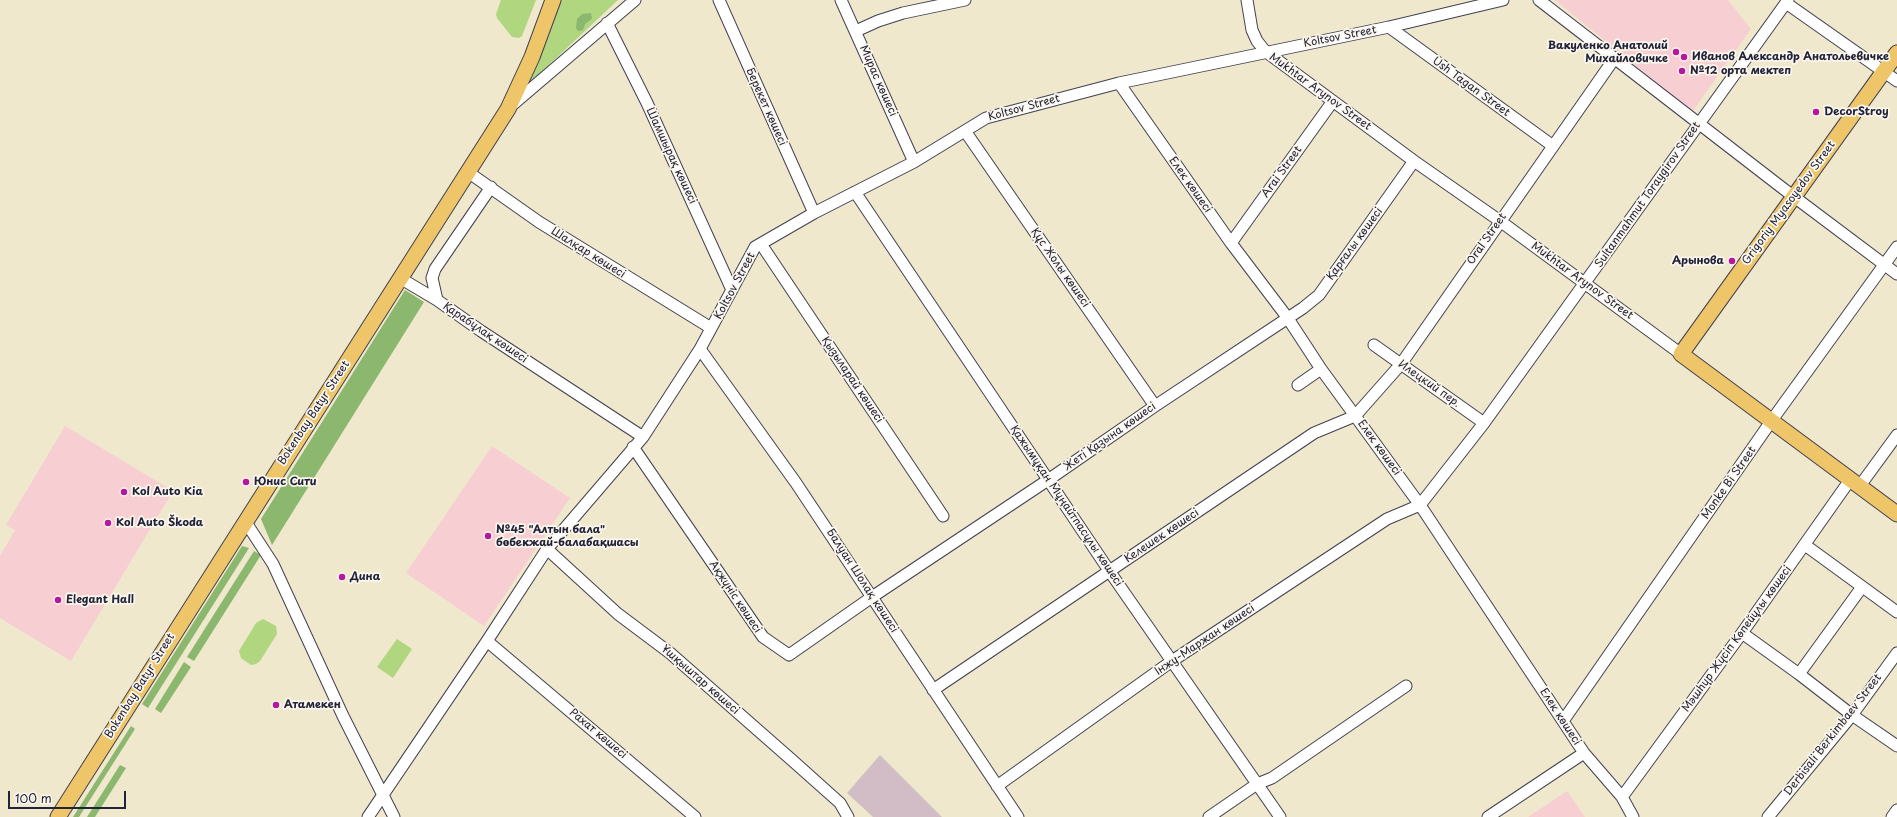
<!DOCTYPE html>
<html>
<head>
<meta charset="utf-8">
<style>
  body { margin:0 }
  #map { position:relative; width:1897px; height:817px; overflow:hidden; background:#efe8cc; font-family:"Playpen Sans",sans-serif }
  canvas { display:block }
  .scale { position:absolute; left:8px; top:791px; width:118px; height:18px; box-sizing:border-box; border:2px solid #22223b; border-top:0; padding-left:5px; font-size:12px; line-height:14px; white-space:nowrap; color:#22223b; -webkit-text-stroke:3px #fbf7ec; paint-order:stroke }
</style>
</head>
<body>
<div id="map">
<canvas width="1897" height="817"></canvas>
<div class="scale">100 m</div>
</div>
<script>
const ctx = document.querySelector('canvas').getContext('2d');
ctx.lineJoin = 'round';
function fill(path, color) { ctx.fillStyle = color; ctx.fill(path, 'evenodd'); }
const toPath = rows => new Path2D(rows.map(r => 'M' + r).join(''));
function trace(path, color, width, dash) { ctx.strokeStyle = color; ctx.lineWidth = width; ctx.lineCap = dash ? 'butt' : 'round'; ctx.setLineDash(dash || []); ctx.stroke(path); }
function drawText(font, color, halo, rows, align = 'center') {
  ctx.font = font + ' "Playpen Sans",sans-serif'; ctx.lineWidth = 3.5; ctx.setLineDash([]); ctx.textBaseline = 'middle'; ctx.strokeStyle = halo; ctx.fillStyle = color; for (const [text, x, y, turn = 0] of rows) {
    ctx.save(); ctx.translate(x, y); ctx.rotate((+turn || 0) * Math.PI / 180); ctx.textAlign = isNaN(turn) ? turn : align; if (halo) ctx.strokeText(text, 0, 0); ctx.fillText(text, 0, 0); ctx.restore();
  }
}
fill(toPath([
  [1555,0,1728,0,1751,29,1692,112],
  [65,426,173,491,71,661,0,618,0,556,15,530,6,525],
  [492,446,570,498,484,626,406,573],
  [1567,791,1585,817,1528,817]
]), '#f7cfd2');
fill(toPath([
  [880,755,942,817,873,817,847,793]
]), '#d2bdc6');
fill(toPath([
  [501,0,536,0,522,36,519,38,512,37,497,18,496,14],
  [560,0,618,0,521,91],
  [263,619,276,626,277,634,260,661,256,664,251,665,241,658,239,651,256,623],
  [397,639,412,649,393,678,377,667]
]), '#b0d680');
fill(toPath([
  [591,13,592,19,585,24,583,30,578,31,576,28,577,19,582,14],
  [405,290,424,302,272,545,261,519],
  [242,546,249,548,148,708,142,704],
  [254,551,261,555,194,661,187,657],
  [184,662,191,667,161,713,155,709],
  [131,726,135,729,79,817,73,817],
  [120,765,126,768,95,817,87,817]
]), '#8cb76e');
const minor = toPath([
  [719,0,814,213],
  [841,0,914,162],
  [1247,0,1252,30,1257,41,1265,51,1414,161,1500,221,1681,354],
  [1539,0,1785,190,1897,274],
  [1786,3,1897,81],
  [607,23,647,103,732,290],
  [1389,27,1553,146],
  [856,31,878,21,903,13,965,0],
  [1119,83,1231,243,1287,317,1321,369,1420,505,1584,753,1622,797,1633,817],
  [511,106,635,0],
  [965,131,1155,406],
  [468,172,539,222,711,328],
  [491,187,435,269,432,278,437,300,481,331,643,437],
  [855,192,1110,572,1280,817],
  [1231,243,1333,101],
  [761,244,943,516],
  [400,278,437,300],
  [1374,345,1484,423],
  [700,349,796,483,1018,817],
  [1298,385,1321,369],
  [633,447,763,637,789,655,872,597,1048,480,1155,406,1303,308,1319,295,1414,161],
  [1859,487,1897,435],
  [245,521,273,564,343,716,394,817],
  [1805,545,1897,612],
  [547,549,618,614,670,653,793,761,840,803,848,817],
  [1742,633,1799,674,1852,715,1897,746],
  [487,641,695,817],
  [1799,674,1862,587],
  [933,690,1314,433,1355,416,1401,364,1614,59],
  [1563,721,1772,420,1897,247],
  [997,786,1172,661,1387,519,1420,505,1484,423,1788,0],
  [1622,797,1742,633,1850,480],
  [368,817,487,641,547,549,643,437,700,349,755,247,814,213,914,162,986,118,1119,83,1389,27,1503,0],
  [1209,817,1257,784,1272,778,1406,686],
  [1488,817,1584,753],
  [1768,817,1852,715,1897,653],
  [1892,817,1897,810]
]);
const major = toPath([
  [1897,53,1681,354,1897,514],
  [58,817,508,109,532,57,553,0]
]);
trace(minor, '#414051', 13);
trace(major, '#414051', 17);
trace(minor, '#fff', 11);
trace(major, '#eec569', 15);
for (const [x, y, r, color] of [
  [1676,52,4,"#b5179e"],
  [1684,57,4,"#b5179e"],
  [1682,71,4,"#b5179e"],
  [1816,112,4,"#b5179e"],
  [1732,261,4,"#b5179e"],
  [246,482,4,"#b5179e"],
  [124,492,4,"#b5179e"],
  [108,523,4,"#b5179e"],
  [488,536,4,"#b5179e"],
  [342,577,4,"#b5179e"],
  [58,600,4,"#b5179e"],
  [276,705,4,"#b5179e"]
]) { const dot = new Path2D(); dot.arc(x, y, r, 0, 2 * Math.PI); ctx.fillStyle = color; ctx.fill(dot); trace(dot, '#fbf7ec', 1.5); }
drawText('11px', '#22223b', '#fbf7ec', [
  ["Koltsov Street",1340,37,-11],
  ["Мирас көшесі",878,81,66],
  ["Ush Tagan Street",1471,87,36],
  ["Mukhtar Arynov Street",1320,92,36],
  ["Берекет көшесі",766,107,66],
  ["Koltsov Street",1024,108,-15],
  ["Шамшырақ көшесі",671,156,65],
  ["Arai Street",1282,172,-54],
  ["Елек көшесі",1190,185,55],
  ["Sultanmahmut Toraygirov Street",1648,195,-55],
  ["Grigoriy Myasoyedov Street",1789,203,-54],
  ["Oral Street",1487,239,-55],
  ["Қарғалы көшесі",1355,244,-54],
  ["Шалқар көшесі",588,253,32],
  ["Құс Жолы көшесі",1060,268,55],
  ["Mukhtar Arynov Street",1582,281,36],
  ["Koltsov Street",735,286,-62],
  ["Қарабұлақ көшесі",485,333,34],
  ["Қызыларай көшесі",852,380,56],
  ["Илецкий пер.",1429,384,35],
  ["Bokenbay Batyr Street",314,413,-57],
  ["Жеті Қазына көшесі",1110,437,-35],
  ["Елек көшесі",1379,448,54],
  ["Monke Bi Street",1729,483,-55],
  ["Қажымұқан Мұңайтпасұлы көшесі",1066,506,56],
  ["Келешек көшесі",1162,536,-34],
  ["Балуан Шолақ көшесі",862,581,57],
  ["Ақжүніс көшесі",735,597,56],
  ["Мәшһүр Жүсіп Көпейұлы көшесі",1737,639,-54],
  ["Інжу-Маржан көшесі",1205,640,-34],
  ["Ұшқыштар көшесі",700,680,41],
  ["Bokenbay Batyr Street",140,686,-58],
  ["Елек көшесі",1560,717,57],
  ["Рахат көшесі",598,734,40],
  ["Derbisali Berkimbaev Street",1833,735,-52]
]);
drawText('bold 11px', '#22223b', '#fbf7ec', [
  ["Вакуленко Анатолий",1668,46,"right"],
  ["Михайловичке",1668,59,"right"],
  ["Иванов Александр Анатольевичке",1692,57],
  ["№12 орта мектеп",1690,71],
  ["DecorStroy",1824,112],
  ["Арынова",1724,261,"right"],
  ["Юнис Сити",254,482],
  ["Kol Auto Kia",132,492],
  ["Kol Auto Škoda",116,523],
  ["№45 \"Алтын бала\"",496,530],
  ["бөбекжай-балабақшасы",496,543],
  ["Дина",350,577],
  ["Elegant Hall",66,600],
  ["Атамекен",284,705]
], 'left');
</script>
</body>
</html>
